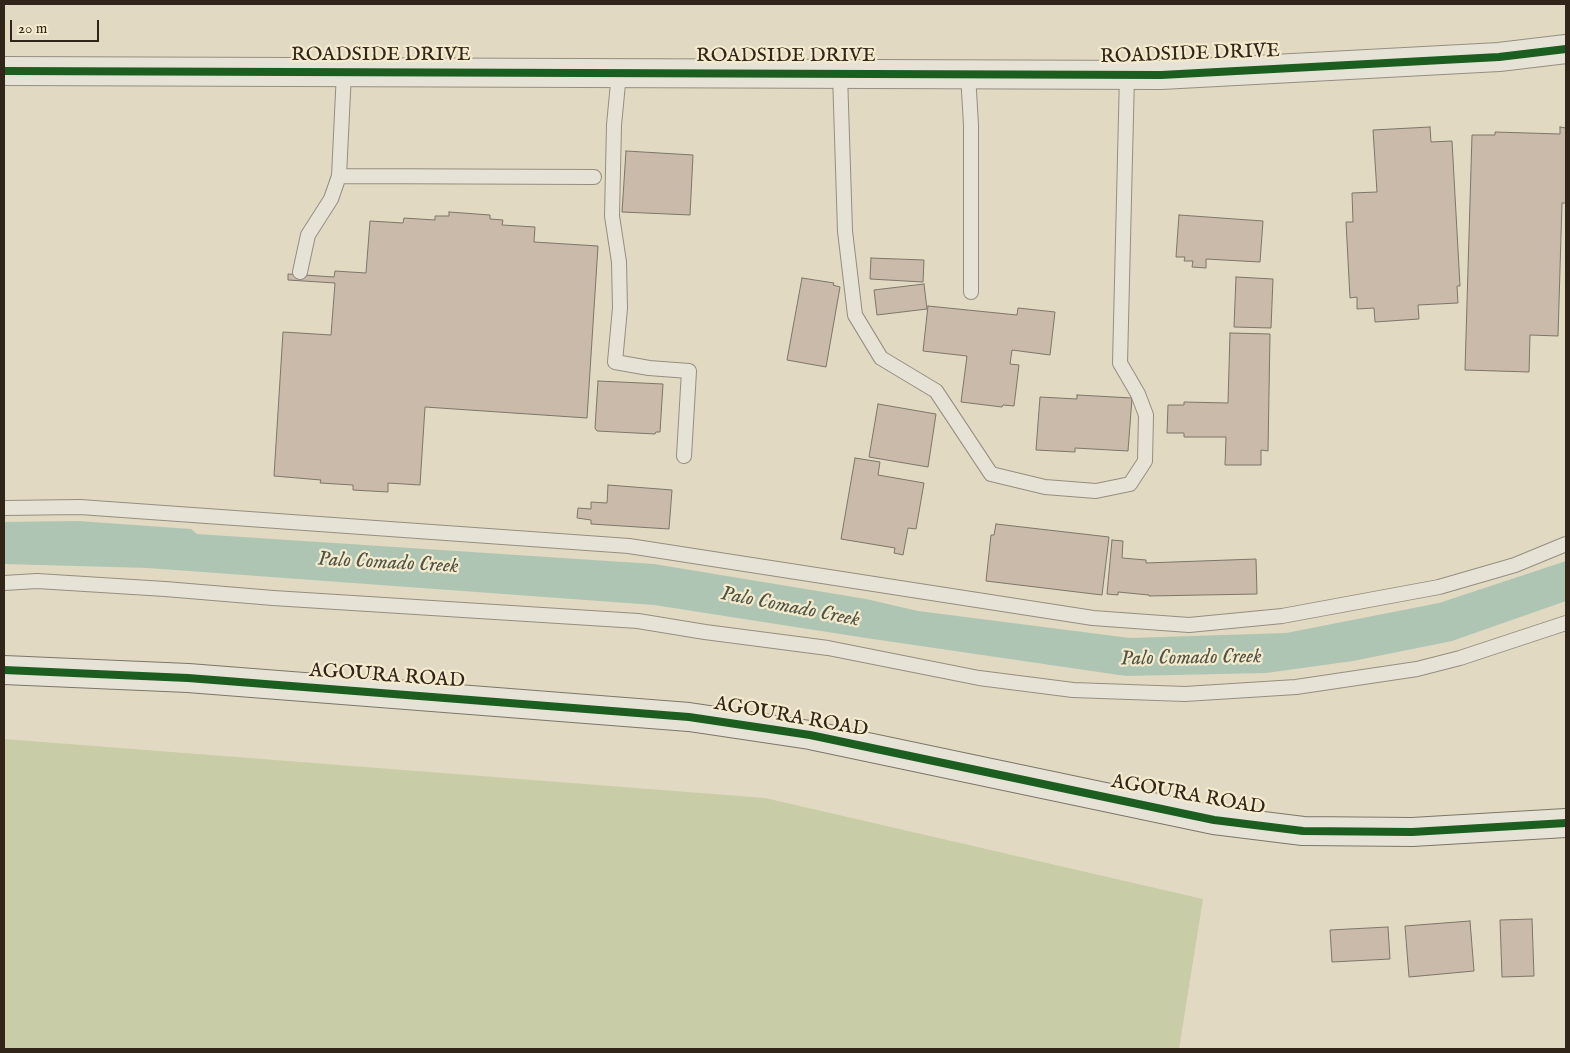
<!DOCTYPE html>
<html>
<head>
<meta charset="utf-8">
<style>
  body { margin:0 }
  #map { position:relative; width:1570px; height:1053px; overflow:hidden; background:#e1d9c1; font-family:"IM FELL English",serif }
  canvas { display:block }
  .frame { position:absolute; inset:0; border:5px solid #312519; pointer-events:none }
  .scale { position:absolute; left:10px; top:20px; width:89px; height:22px; box-sizing:border-box; border:2px solid #312519; border-top:0; padding-left:6px; font-size:15px; line-height:18px; white-space:nowrap; color:#312519; -webkit-text-stroke:4px #f4ebce; paint-order:stroke }
</style>
</head>
<body>
<div id="map">
<canvas width="1570" height="1053"></canvas>
<div class="frame"></div>
<div class="scale">20 m</div>
</div>
<script>
const ctx = document.querySelector('canvas').getContext('2d');
ctx.lineJoin = 'round';
function fill(path, color) { ctx.fillStyle = color; ctx.fill(path, 'evenodd'); }
const toPath = rows => new Path2D(rows.map(r => 'M' + r).join(''));
function trace(path, color, width, dash) { ctx.strokeStyle = color; ctx.lineWidth = width; ctx.lineCap = dash ? 'butt' : 'round'; ctx.setLineDash(dash || []); ctx.stroke(path); }
function drawText(font, color, halo, rows, align = 'center') {
  ctx.font = font + ' "IM FELL English",serif'; ctx.lineWidth = 4.5; ctx.setLineDash([]); ctx.textBaseline = 'middle'; ctx.strokeStyle = halo; ctx.fillStyle = color; for (const [text, x, y, turn = 0] of rows) {
    ctx.save(); ctx.translate(x, y); ctx.rotate((+turn || 0) * Math.PI / 180); ctx.textAlign = isNaN(turn) ? turn : align; if (halo) ctx.strokeText(text, 0, 0); ctx.fillText(text, 0, 0); ctx.restore();
  }
}
fill(toPath([
  [4,739,765,798,1203,899,1179,1049,4,1049]
]), '#c8cda7');
fill(toPath([
  [78,521,191,529,197,534,654,564,866,599,918,611,1130,638,1286,633,1439,603,1566,561,1566,601,1452,641,1353,661,1266,673,1126,676,866,638,654,605,148,568,4,564,4,522]
]), '#afc5b4');
const building = toPath([
  [1430,127,1431,142,1452,141,1460,286,1457,286,1458,303,1418,305,1419,319,1375,322,1374,308,1357,309,1357,297,1350,298,1346,222,1353,222,1352,193,1377,192,1373,130,1430,127],
  [1560,127,1566,128,1566,203,1562,203,1558,336,1530,335,1529,372,1465,370,1472,135,1495,135,1495,132,1560,134,1560,127],
  [626,151,693,155,690,215,622,212,626,151],
  [449,212,490,215,490,219,503,220,502,225,535,227,534,242,598,246,587,418,425,407,420,485,388,483,388,492,353,490,353,485,320,483,321,480,274,476,283,332,331,335,335,283,288,280,288,274,334,277,335,271,366,273,370,221,403,223,404,218,435,220,435,216,449,216,449,212],
  [1179,215,1263,221,1260,262,1206,259,1206,268,1192,267,1193,261,1184,261,1185,257,1176,257,1179,215],
  [871,258,924,260,923,282,870,279,871,258],
  [1236,277,1273,279,1271,328,1234,327,1236,277],
  [802,278,834,283,833,285,840,287,826,367,787,360,802,278],
  [924,284,927,309,877,315,874,290,924,284],
  [928,306,1017,315,1018,308,1055,312,1050,355,1012,350,1010,364,1019,365,1014,406,1003,405,1002,407,961,402,967,356,923,351,928,306],
  [1230,333,1270,334,1268,451,1261,450,1261,465,1225,465,1226,437,1184,437,1184,433,1167,433,1168,405,1184,405,1184,402,1228,403,1230,333],
  [598,381,663,384,660,432,656,432,655,434,597,431,595,428,598,381],
  [1077,395,1132,398,1128,451,1075,448,1075,452,1036,450,1040,397,1077,399,1077,395],
  [878,404,936,414,928,467,869,457,878,404],
  [855,458,880,462,878,475,924,483,916,529,908,528,903,555,894,553,895,548,841,539,855,458],
  [608,485,672,490,669,529,591,524,591,520,577,518,578,508,591,509,591,502,607,503,608,485],
  [996,524,1109,537,1102,595,986,581,991,535,994,535,996,524],
  [1112,540,1123,541,1122,558,1146,560,1146,563,1256,559,1257,594,1149,596,1149,595,1118,592,1118,595,1107,594,1112,540],
  [1532,919,1534,976,1502,977,1500,920,1532,919],
  [1470,921,1474,971,1409,977,1405,926,1470,921],
  [1388,927,1390,959,1332,962,1330,930,1388,927]
]);
fill(building, '#c9baa9');
trace(building, '#7c7669', 1);
const service = toPath([
  [344,72,339,176,594,177],
  [619,73,614,125,612,216,619,262,620,308,615,362,649,368,689,371,684,456],
  [840,74,845,231,855,315,881,358,936,391,991,474,1045,487,1096,491,1130,484,1145,461,1146,415,1138,394,1120,363,1127,75],
  [968,74,971,125,971,292],
  [300,272,308,235,331,199,339,176],
  [4,508,80,507,629,546,1093,618,1189,625,1282,616,1439,587,1515,565,1566,544],
  [4,583,37,581,165,589,273,598,638,621,705,632,828,648,979,678,1073,690,1185,694,1296,687,1417,669,1460,658,1566,623]
]);
const minor = toPath([
  [4,71,1161,75,1499,57,1566,49]
]);
const secondary = toPath([
  [4,670,188,678,689,717,810,735,1214,820,1303,831,1412,832,1566,823]
]);
trace(service, '#958e80', 16);
trace(minor, '#958e80', 30);
trace(secondary, '#7c7669', 30);
trace(service, '#e7e2d6', 14);
trace(minor, '#e7e2d6', 28);
trace(secondary, '#e7e2d6', 28);
trace(toPath([
  [4,71,1161,75,1499,57,1566,49],
  [4,670,188,678,689,717,810,735,1214,820,1303,831,1412,832,1566,823]
]), '#1b5e20', 8);
drawText('20px', '#312519', '#f4ebce', [
  ["ROADSIDE DRIVE",1190,55,-2],
  ["ROADSIDE DRIVE",381,56],
  ["ROADSIDE DRIVE",786,57],
  ["AGOURA ROAD",387,677,4],
  ["AGOURA ROAD",791,718,10],
  ["AGOURA ROAD",1188,796,10]
]);
drawText('italic 21px', '#505346', '#f4ebce', [
  ["Palo Comado Creek",388,564,3],
  ["Palo Comado Creek",790,608,11],
  ["Palo Comado Creek",1191,659,-1]
]);
</script>
</body>
</html>
